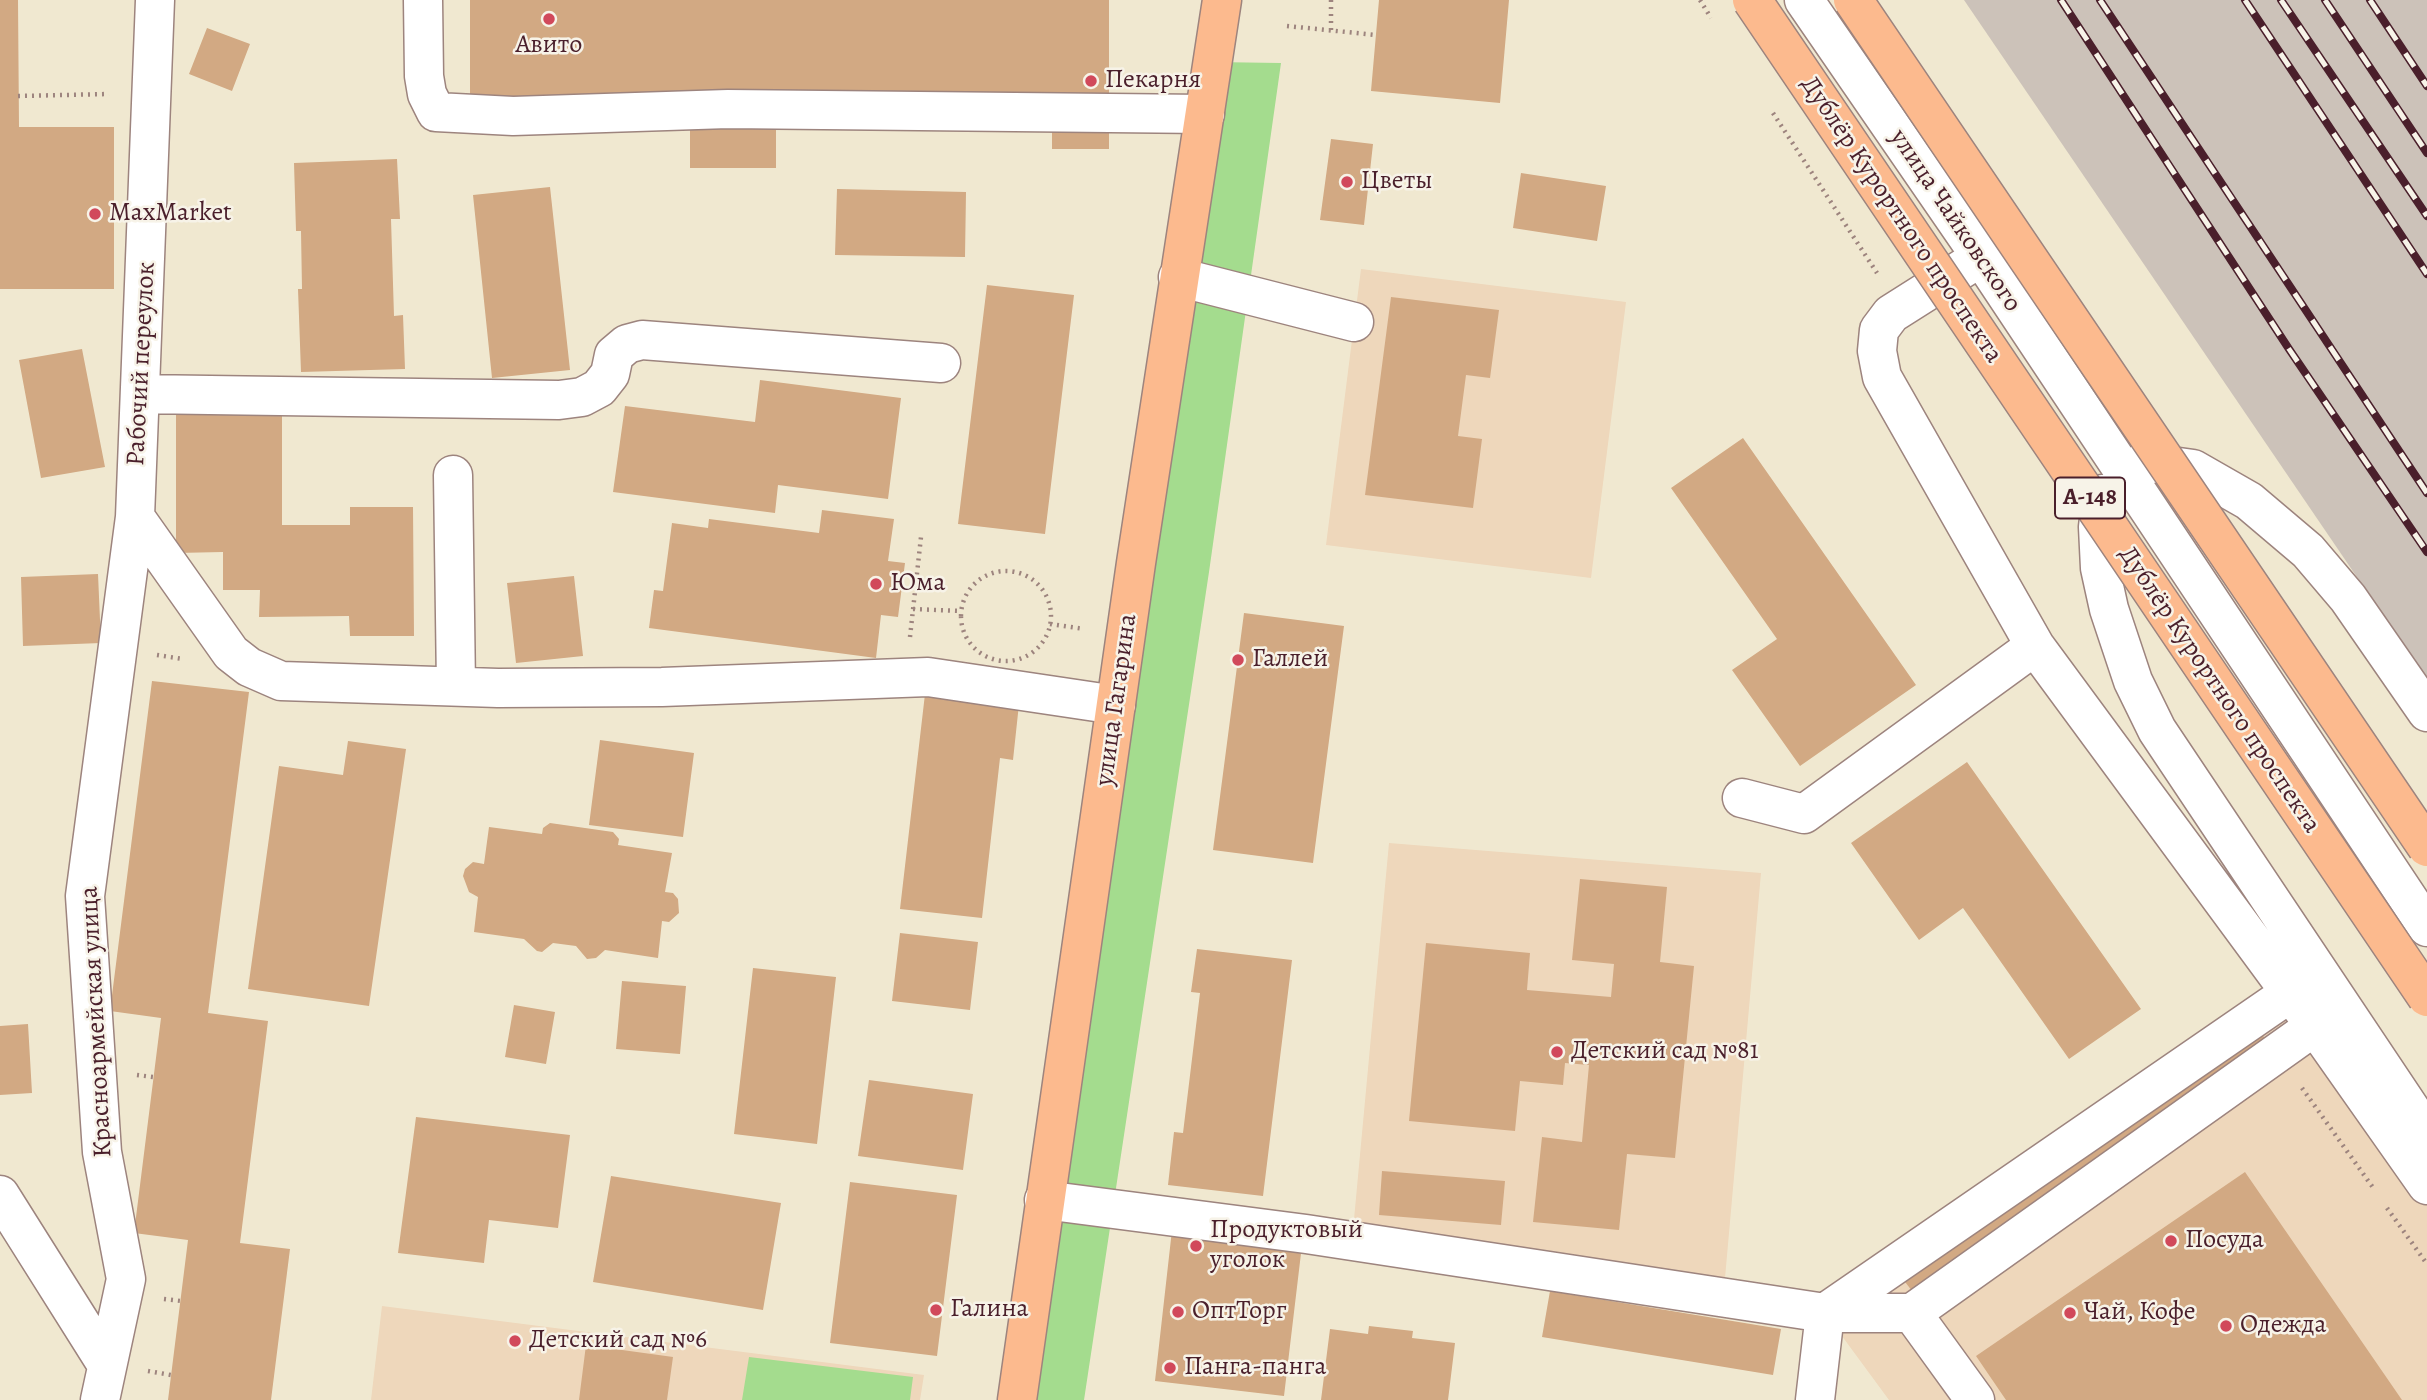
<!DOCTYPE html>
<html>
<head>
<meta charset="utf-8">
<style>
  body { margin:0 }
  canvas { display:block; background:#f0e8d0 }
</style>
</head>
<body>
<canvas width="2427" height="1400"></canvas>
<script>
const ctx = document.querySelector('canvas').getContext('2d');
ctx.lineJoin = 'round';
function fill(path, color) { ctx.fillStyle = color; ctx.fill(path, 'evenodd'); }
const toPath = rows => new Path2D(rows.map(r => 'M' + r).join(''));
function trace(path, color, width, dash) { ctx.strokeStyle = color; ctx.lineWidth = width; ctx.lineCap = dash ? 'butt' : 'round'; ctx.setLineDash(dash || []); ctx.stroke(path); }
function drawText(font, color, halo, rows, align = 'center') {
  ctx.font = font + ' Alegreya,serif'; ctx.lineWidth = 5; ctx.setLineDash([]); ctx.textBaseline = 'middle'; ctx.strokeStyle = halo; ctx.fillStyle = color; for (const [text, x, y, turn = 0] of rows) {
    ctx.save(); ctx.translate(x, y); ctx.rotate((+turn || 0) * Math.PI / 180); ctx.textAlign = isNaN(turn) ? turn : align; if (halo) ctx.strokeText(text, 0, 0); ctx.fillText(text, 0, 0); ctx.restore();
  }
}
fill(toPath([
  [1361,269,1626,302,1591,578,1326,545],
  [1389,843,1761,873,1725,1278,1353,1230],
  [2290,993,2427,1185,2427,1400,1889,1400,1825,1313],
  [382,1306,924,1375,920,1400,371,1400]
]), '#eed7bb');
fill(toPath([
  [1964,0,2427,0,2427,680]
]), '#ccc2b9');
fill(toPath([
  [1213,62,1281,63,1209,572,1084,1400,1016,1400],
  [749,1357,913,1377,910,1400,742,1400]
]), '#a4dc8e');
fill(toPath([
  [0,0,18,0,19,127,114,127,114,289,0,289],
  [470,0,1109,0,1109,97,470,98],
  [1379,0,1509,0,1500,103,1371,91],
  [207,28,250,44,232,91,189,74],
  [1052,118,1109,118,1109,149,1052,149],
  [776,120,776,168,690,168,690,121],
  [1331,139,1373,144,1364,225,1320,220],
  [397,159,400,219,391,219,394,316,403,315,405,369,301,372,298,289,302,289,301,231,296,231,294,163],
  [1521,173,1606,186,1597,241,1513,228],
  [550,187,570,370,492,378,473,195],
  [837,189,966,192,965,257,835,255],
  [987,285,1074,295,1045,534,958,524],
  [1391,297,1499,310,1490,378,1466,375,1458,436,1482,439,1473,508,1365,495],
  [82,349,105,467,41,478,19,360],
  [760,380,901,398,888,499,778,485,775,513,613,492,625,406,755,422],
  [176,406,282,406,282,525,350,525,350,507,413,507,414,636,350,636,349,616,259,617,260,590,223,590,223,552,176,553],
  [1743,438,1916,685,1800,766,1732,670,1777,639,1671,488],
  [822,510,894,519,888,561,905,563,898,617,881,615,876,658,649,628,654,590,663,591,672,523,708,528,709,519,819,533],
  [98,574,101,643,23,646,21,577],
  [574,576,583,656,516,663,507,583],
  [1244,613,1344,626,1313,863,1213,850],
  [152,681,249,692,208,1013,268,1021,240,1243,290,1249,271,1400,168,1400,188,1240,134,1233,161,1018,110,1011],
  [925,694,1019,704,1013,760,1000,758,982,918,900,909],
  [600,740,694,753,683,837,589,825],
  [348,741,406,749,369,1006,248,989,279,766,343,775],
  [1967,762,2141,1009,2069,1059,1963,908,1919,940,1851,843],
  [550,823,613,832,619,839,618,845,672,853,665,892,673,893,678,899,679,913,669,922,662,921,658,958,605,950,596,958,587,959,576,946,553,943,542,952,537,951,524,939,474,932,478,897,469,892,463,876,465,869,473,862,484,864,489,827,542,834,543,828],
  [1580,879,1667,887,1660,962,1694,966,1675,1158,1627,1154,1619,1230,1533,1222,1542,1137,1582,1142,1589,1065,1565,1063,1563,1085,1520,1081,1515,1131,1409,1121,1426,943,1530,953,1527,990,1611,997,1614,964,1572,960],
  [900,933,978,942,970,1010,892,1001],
  [1197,949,1292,960,1263,1196,1168,1185,1174,1132,1183,1133,1200,993,1191,992],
  [753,968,836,977,817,1144,734,1134],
  [622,981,686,986,680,1054,616,1049],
  [514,1005,555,1012,546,1064,505,1057],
  [28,1024,32,1093,0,1095,0,1026],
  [2255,1025,2272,1048,1919,1300,1899,1274],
  [869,1080,973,1094,963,1170,858,1156],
  [416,1117,570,1135,558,1228,489,1220,484,1263,398,1253],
  [1382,1171,1505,1181,1501,1225,1379,1215],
  [2245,1172,2402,1400,2006,1400,1976,1356],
  [611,1176,781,1203,763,1310,593,1282],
  [850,1182,957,1195,937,1356,830,1343],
  [1172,1230,1302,1245,1284,1396,1155,1381],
  [1550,1291,1781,1329,1773,1375,1542,1337],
  [1369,1326,1413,1331,1412,1338,1455,1343,1448,1400,1321,1400,1330,1329,1368,1334],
  [586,1345,673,1357,667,1400,579,1400]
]), '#d2a983');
const minor = toPath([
  [423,0,424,76,427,94,436,112,513,116,728,109,1205,114],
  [1804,0,1981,257,2427,927],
  [1981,257,1891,314,1879,330,1877,351,1882,377,2035,646,2315,1026,2427,1185],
  [1178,277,1354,322],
  [140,394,559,400,582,397,599,388,610,374,614,355,627,344,642,340,941,363],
  [2143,462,2193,469,2249,501,2308,551,2348,598,2427,712],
  [453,475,456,686],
  [2102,494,2098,527,2100,568,2109,609,2133,681,2157,730,2427,1134],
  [135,517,231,653,249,667,281,681,498,688,662,687,928,677,1116,705],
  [1742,798,1804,814,2035,646],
  [0,1195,107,1365],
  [1044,1200,1306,1234,1825,1313,1912,1313],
  [100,1400,126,1279,102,1152,85,896,135,517,155,0],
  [1815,1400,1825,1313,2290,993],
  [1975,1400,1912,1313,2315,1026]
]);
const major = toPath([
  [1017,1400,1136,563,1222,0]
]);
trace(minor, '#9d847e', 41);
trace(major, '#9d847e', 41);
trace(toPath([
  [1331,0,1331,30],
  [1700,0,1711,18],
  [1287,26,1376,35],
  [18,96,109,94],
  [1773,113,1877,273],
  '961 616a45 45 0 1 1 90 0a45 45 0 1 1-90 0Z',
  [913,609,961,611],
  [1050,624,1084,629],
  [910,637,921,537],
  [157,655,183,659],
  [137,1075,153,1077],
  [2302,1088,2374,1189],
  [2387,1208,2427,1264],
  [164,1299,181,1301],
  [148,1371,171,1375]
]), '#9d847e', 4.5, [2, 5]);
trace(minor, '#fff', 38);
trace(major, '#fcba8e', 38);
const rail = toPath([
  [2061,0,2289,349,2427,552],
  [2100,0,2427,493],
  [2245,0,2427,274],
  [2281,0,2427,216],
  [2325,0,2427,153],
  [2370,0,2427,86]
]);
trace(rail, '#4a1f2b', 8);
trace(rail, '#f7f3e8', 5, [16]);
const majorBridge = toPath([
  [1752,0,2427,997],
  [1853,0,2427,847]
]);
trace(majorBridge, '#9d847e', 41, []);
trace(majorBridge, '#fcba8e', 38);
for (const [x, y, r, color] of [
  [549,19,7,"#d1495b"],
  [1091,81,7,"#d1495b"],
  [1347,182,7,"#d1495b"],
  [95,214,7,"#d1495b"],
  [876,584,7,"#d1495b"],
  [1238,660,7,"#d1495b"],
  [1557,1052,7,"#d1495b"],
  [2171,1241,7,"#d1495b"],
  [1196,1246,7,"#d1495b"],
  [936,1310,7,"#d1495b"],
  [1178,1312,7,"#d1495b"],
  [2070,1313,7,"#d1495b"],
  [2226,1326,7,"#d1495b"],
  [515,1341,7,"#d1495b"],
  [1170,1368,7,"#d1495b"]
]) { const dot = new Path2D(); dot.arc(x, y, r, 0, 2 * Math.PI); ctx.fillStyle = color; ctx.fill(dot); trace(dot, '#f7f3e8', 2.5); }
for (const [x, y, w] of [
  [2090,498,70]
]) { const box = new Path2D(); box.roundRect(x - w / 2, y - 20.5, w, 41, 5); ctx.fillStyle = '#f7f3e8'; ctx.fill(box); trace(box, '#4a1f2b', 2); }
drawText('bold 24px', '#4a1f2b', null, [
  ["А-148",2090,498]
]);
drawText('26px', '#4a1f2b', '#f7f3e8', [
  ["Авито",549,46,"center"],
  ["Пекарня",1105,81],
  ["Цветы",1361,182],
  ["MaxMarket",109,214],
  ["Юма",890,584],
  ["Галлей",1252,660],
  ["Детский сад №81",1571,1052],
  ["Продуктовый",1210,1231],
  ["уголок",1210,1261],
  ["Посуда",2185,1241],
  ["Галина",950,1310],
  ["ОптТорг",1192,1312],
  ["Чай, Кофе",2084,1313],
  ["Одежда",2240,1326],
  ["Детский сад №6",529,1341],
  ["Панга-панга",1184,1368]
], 'left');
drawText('26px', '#4a1f2b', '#f7f3e8', [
  ["Дублёр Курортного проспекта",1901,220,56],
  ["улица Чайковского",1955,221,56],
  ["Рабочий переулок",142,364,-87],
  ["Дублёр Курортного проспекта",2219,690,56],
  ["улица Гагарина",1117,700,-82],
  ["Красноармейская улица",97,1022,-93]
]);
</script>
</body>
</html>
